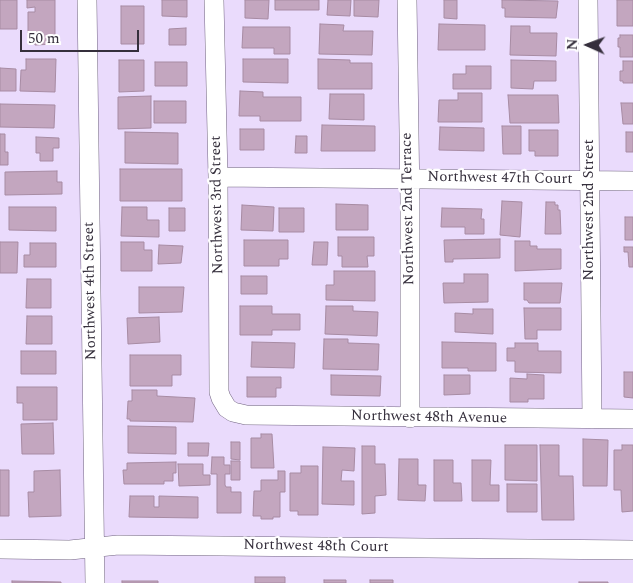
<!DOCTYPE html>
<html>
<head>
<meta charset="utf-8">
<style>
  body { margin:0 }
  #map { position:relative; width:633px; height:583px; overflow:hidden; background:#eadbfc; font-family:Spectral,serif }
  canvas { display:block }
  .north { position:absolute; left:563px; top:20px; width:50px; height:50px; -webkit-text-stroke:4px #fff; paint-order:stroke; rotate:272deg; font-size:14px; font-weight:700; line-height:20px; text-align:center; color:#352f3c }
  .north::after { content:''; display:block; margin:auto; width:18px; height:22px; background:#352f3c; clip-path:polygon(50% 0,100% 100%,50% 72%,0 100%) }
  .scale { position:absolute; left:20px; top:30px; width:119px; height:22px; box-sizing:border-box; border:2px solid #352f3c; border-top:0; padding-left:6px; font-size:15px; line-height:18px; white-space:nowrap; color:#352f3c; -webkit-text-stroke:4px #fff; paint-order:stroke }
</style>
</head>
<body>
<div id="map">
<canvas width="633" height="583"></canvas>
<div class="north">N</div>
<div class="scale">50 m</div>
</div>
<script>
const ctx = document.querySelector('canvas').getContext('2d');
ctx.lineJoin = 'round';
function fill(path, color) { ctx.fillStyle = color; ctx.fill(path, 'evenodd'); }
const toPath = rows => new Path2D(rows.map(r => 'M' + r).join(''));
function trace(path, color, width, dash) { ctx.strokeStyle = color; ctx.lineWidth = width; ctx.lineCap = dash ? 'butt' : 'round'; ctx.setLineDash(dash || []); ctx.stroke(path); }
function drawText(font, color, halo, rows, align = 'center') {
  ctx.font = font + ' Spectral,serif'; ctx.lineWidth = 4.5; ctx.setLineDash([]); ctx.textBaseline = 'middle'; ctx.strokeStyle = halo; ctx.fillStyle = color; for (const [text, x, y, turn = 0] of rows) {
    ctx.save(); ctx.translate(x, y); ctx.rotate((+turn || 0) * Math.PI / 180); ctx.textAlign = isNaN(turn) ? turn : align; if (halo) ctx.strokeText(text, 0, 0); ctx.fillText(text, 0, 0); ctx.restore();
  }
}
const building = toPath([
  [0,0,17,0,17,29,0,29,0,0],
  [27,0,55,0,55,44,35,45,34,33,28,33,28,12,35,12,35,7,27,8,27,0],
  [162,0,187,0,187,17,162,16,162,0],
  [245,0,269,0,268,19,245,18,245,0],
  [275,0,319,0,319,10,275,10,275,0],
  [328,0,351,0,350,16,327,15,328,0],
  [354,0,379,0,378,17,354,16,354,0],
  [444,0,457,0,457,19,444,18,444,0],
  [502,0,558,1,556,18,505,17,505,8,502,8,502,0],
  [617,0,633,0,633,26,617,26,617,0],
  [121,6,144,6,144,44,121,44,121,6],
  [320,24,344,25,343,31,373,31,372,55,319,54,320,24],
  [439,24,485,25,485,50,438,50,439,24],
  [511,26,530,26,530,33,557,33,556,56,510,55,511,26],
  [243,27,290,27,290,54,274,54,274,48,242,48,243,27],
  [186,28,186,45,169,45,169,29,186,28],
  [620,35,633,35,633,57,620,57,620,47,618,47,618,38,620,38,620,35],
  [26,59,56,59,55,92,20,91,21,70,26,70,26,59],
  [243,59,288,59,288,83,243,82,243,59],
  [318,59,350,60,350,63,372,63,372,89,318,89,318,59],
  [119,60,144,60,144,91,119,92,119,60],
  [511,60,556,61,556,81,534,81,533,89,511,88,511,60],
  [623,61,633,61,633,83,623,83,623,81,620,81,620,71,623,71,623,61],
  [155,62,187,62,187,86,155,86,155,62],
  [466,66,491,66,491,89,453,89,453,74,466,74,466,66],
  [0,68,16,69,16,91,0,91,0,68],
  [240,91,263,92,263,97,301,97,301,121,260,121,260,116,239,116,240,91],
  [458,93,482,93,482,122,438,122,439,100,458,100,458,93],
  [330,94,364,94,364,120,329,119,330,94],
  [508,95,558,95,559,123,510,123,508,95],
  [151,96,151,128,118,129,118,97,151,96],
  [154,101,186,101,186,123,154,123,154,101],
  [621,103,633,103,633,124,623,124,621,103],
  [0,104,55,105,54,128,0,127,0,104],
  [322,125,375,126,375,151,321,151,322,125],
  [502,126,521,126,521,154,503,154,502,126],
  [440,127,484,128,484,151,439,150,440,127],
  [240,129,264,129,264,150,240,150,240,129],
  [529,130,558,130,558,156,535,156,535,151,529,151,529,130],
  [125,132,178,133,178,164,125,163,125,132],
  [626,132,633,132,633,152,626,152,626,132],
  [0,134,5,134,5,152,8,152,8,165,0,165,0,134],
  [296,136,307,136,307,153,295,153,296,136],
  [36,137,59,138,59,148,53,148,53,161,40,161,40,153,36,153,36,137],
  [120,169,182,169,182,201,120,201,120,169],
  [57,171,57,182,62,182,62,194,5,195,5,172,57,171],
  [502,201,522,202,520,237,500,235,502,201],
  [546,202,555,202,555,205,558,205,558,210,560,210,561,234,545,234,546,202],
  [336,204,368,205,368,230,336,230,336,204],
  [242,205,274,207,273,231,241,230,242,205],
  [9,207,56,207,56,231,9,230,9,207],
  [122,207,147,207,147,220,159,220,159,237,121,236,122,207],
  [169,208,185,208,185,231,169,231,169,208],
  [279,208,304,208,304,232,279,232,279,208],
  [442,208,482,209,481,219,484,219,484,234,465,234,465,227,441,227,442,208],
  [625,217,633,217,633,240,625,240,625,217],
  [338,237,374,237,374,256,367,256,368,267,342,267,342,256,338,256,338,237],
  [500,239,500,258,453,259,453,262,445,262,444,240,500,239],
  [244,240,288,240,288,259,279,259,279,266,244,266,244,240],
  [515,241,530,241,530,246,537,246,537,249,561,249,561,269,515,271,515,241],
  [0,242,18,242,17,273,0,273,0,242],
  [121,242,144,242,144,250,152,250,152,271,121,271,121,242],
  [314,242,328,242,327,265,312,265,314,242],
  [30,243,56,243,56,267,24,267,24,255,30,255,30,243],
  [159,245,183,246,181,263,158,264,159,245],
  [624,247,633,247,633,267,629,267,628,252,624,252,624,247],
  [334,271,375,271,375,301,326,300,326,285,334,285,334,271],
  [464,274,488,274,488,302,444,303,443,283,464,283,464,274],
  [241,276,267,276,267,294,241,294,241,276],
  [27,279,51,279,51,308,26,308,27,279],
  [524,283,562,283,560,303,529,303,527,300,524,300,524,283],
  [139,287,184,287,182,312,139,313,139,287],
  [240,306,272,306,272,314,300,314,300,330,272,330,272,335,240,335,240,306],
  [326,306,353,306,353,311,378,312,377,336,325,334,326,306],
  [524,308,561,308,561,330,537,330,537,339,525,339,524,308],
  [473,309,493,309,493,334,455,332,455,313,473,314,473,309],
  [27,316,52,316,52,344,26,344,27,316],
  [159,317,160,342,128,344,127,318,159,317],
  [324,339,348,339,348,343,379,344,378,370,323,369,324,339],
  [252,342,295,343,294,368,251,367,252,342],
  [442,342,496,343,496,371,468,371,468,368,442,368,442,342],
  [515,343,538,343,538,351,561,351,561,373,515,372,515,361,507,361,507,348,515,348,515,343],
  [21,351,56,351,56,374,21,374,21,351],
  [130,355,181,355,181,375,172,375,172,386,130,386,130,355],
  [624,372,633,372,633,398,624,397,624,372],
  [527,374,544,375,544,399,528,399,528,402,510,402,510,378,527,379,527,374],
  [331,375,381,376,380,396,331,395,331,375],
  [444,375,470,375,470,394,444,395,444,375],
  [247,377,281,377,281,388,276,388,276,397,247,397,247,377],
  [17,387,57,387,57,420,23,420,23,403,17,403,17,387],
  [132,390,157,390,157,396,195,398,193,422,130,421,130,419,127,419,128,401,132,401,132,390],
  [53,423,54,454,22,454,21,424,53,423],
  [128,426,176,427,176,454,128,453,128,426],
  [261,434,272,434,274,468,251,468,251,438,261,438,261,434],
  [583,439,608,440,607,486,583,486,583,439],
  [231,442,240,442,240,460,231,459,231,442],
  [188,443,209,443,208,456,188,456,188,443],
  [505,445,537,445,537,481,505,480,505,445],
  [540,445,559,445,559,476,573,476,574,520,542,520,540,445],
  [622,445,633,445,633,511,622,512,621,490,614,490,614,450,622,450,622,445],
  [362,446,375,446,375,464,385,464,386,495,375,496,375,513,362,514,362,446],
  [323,447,355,448,354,471,342,470,341,481,354,481,354,505,322,504,323,447],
  [212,457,224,457,224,465,230,465,230,474,225,474,225,485,226,487,231,487,231,492,241,492,241,513,217,513,217,474,211,474,212,457],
  [399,459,418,459,418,485,426,485,425,501,398,500,399,459],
  [434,460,453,460,453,483,461,483,462,501,434,501,434,460],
  [472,460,491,460,490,485,499,485,499,501,472,501,472,460],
  [231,461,240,461,240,480,231,480,231,461],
  [176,462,176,473,173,473,173,481,164,481,164,484,124,484,123,470,127,470,127,463,176,462],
  [178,464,203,464,203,475,210,475,210,485,179,486,178,464],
  [301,466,318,466,318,515,298,515,298,511,290,511,290,473,301,473,301,466],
  [0,470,9,470,9,516,0,516,0,470],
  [60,470,61,516,29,517,28,492,34,492,34,471,60,470],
  [278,471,285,471,285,492,280,492,280,517,273,517,273,519,261,519,261,516,253,516,254,491,261,491,261,480,278,480,278,471],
  [507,484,537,484,537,512,507,512,507,484],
  [130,496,154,496,154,507,159,507,159,496,198,497,198,518,129,517,130,496],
  [255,577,285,577,285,583,255,583,255,577],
  [324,580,346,580,346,583,324,583,324,580],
  [370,580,393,580,393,583,370,583,370,580],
  [12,581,61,582,61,583,12,583,12,581],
  [122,581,158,581,158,583,122,583,122,581],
  [579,582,608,582,608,583,579,583,579,582]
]);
fill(building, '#c3a6bf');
trace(building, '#a78ba3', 1);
const minor = toPath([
  [87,0,95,583],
  [214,0,218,177,219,392,221,398,227,408,233,412,246,415,633,419],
  [407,0,410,200,410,418],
  [588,0,592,419],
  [218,177,633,181],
  [0,549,70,550,118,545,633,550]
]);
trace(minor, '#716481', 20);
trace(minor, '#fff', 19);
drawText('15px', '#352f3c', '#fff', [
  ["Northwest 47th Court",500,179,1],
  ["Northwest 3rd Street",218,205,-91],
  ["Northwest 2nd Terrace",409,209,-91],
  ["Northwest 2nd Street",590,210,-90],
  ["Northwest 4th Street",91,291,-91],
  ["Northwest 48th Avenue",429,418,1],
  ["Northwest 48th Court",316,547,1]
]);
</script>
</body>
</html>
